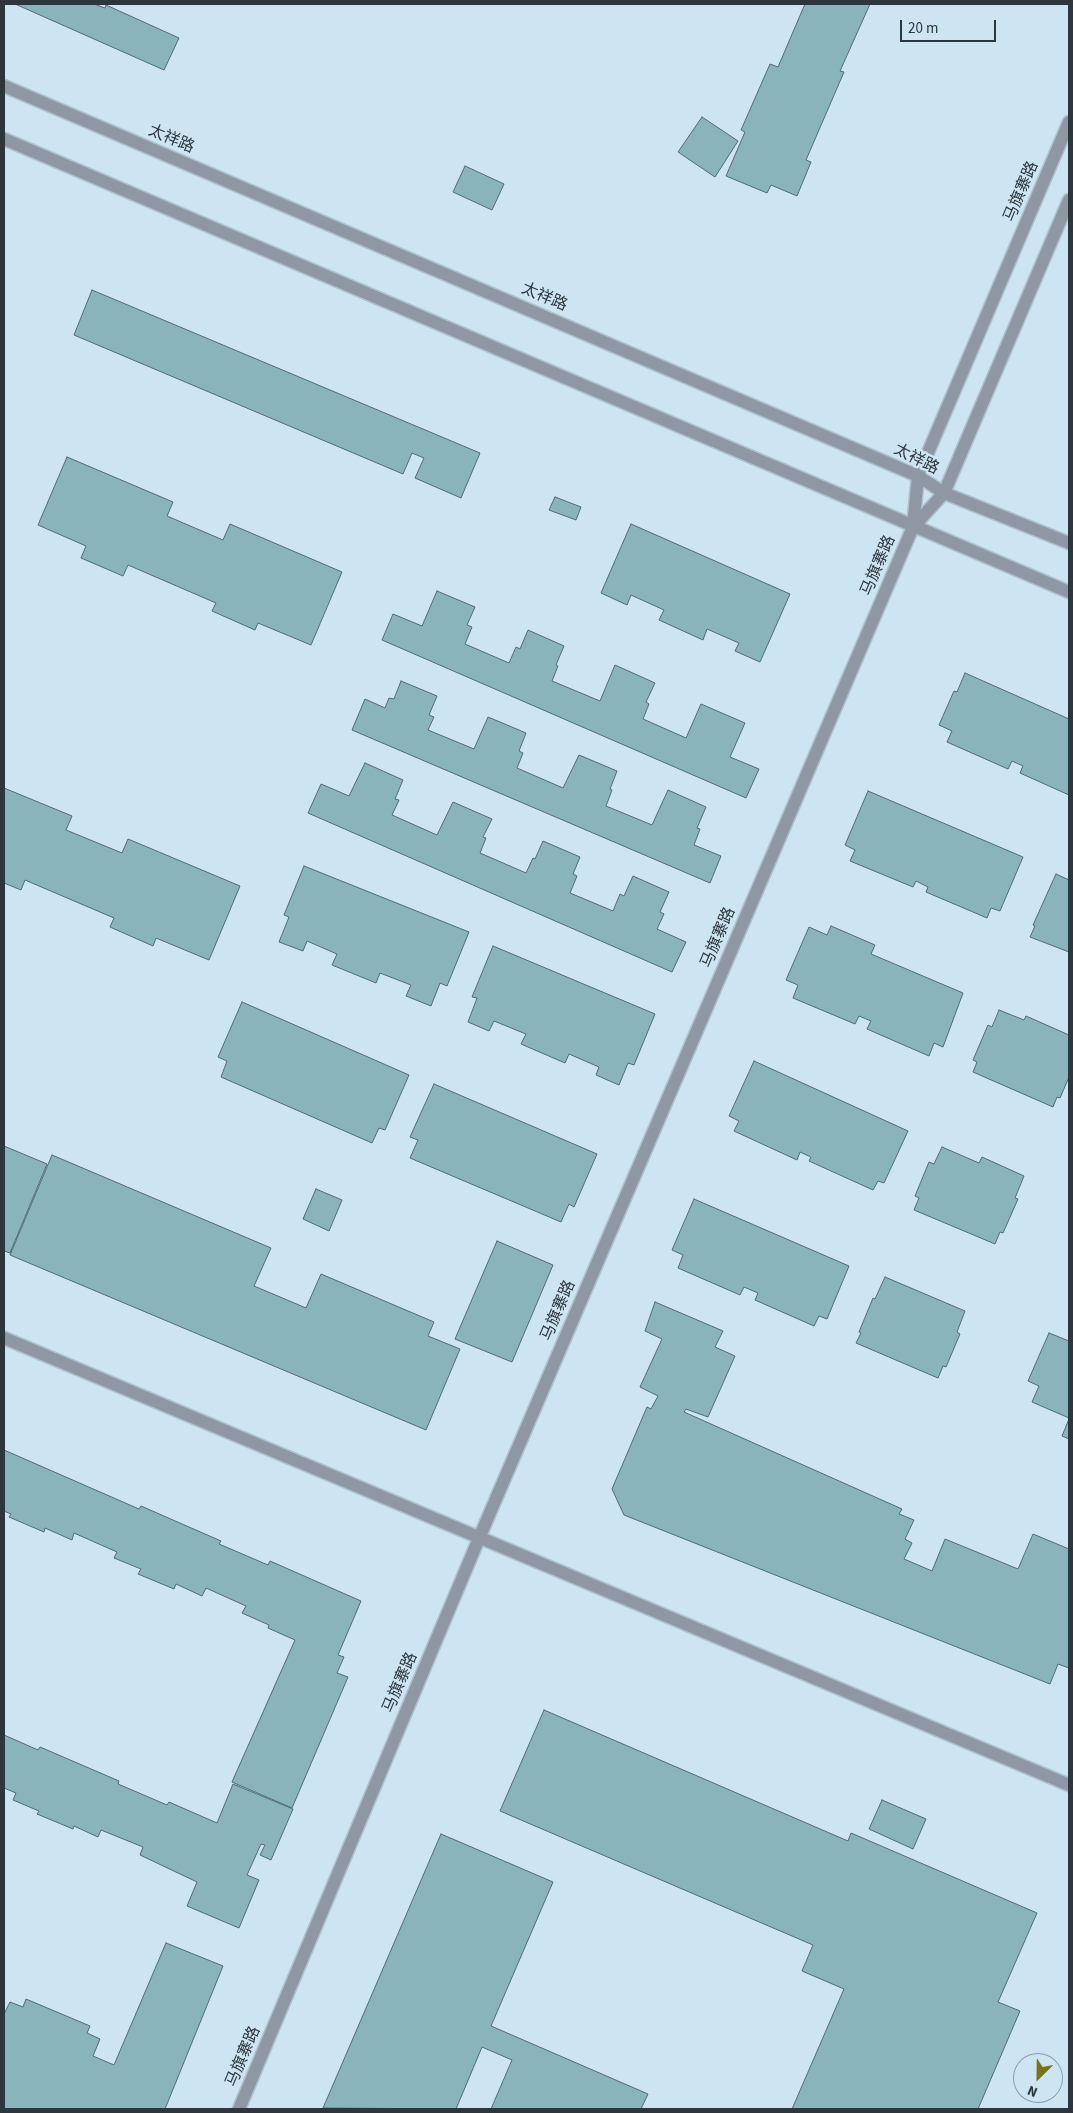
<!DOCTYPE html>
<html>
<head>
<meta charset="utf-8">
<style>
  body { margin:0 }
  #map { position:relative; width:1073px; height:2113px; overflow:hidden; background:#cde4f3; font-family:"Source Sans 3",sans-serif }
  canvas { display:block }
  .frame { position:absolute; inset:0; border:5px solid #2d363c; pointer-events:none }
  .north { position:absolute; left:1013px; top:2053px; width:50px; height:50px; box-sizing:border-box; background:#cde4f3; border:1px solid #8d9eaa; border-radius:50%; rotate:203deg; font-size:14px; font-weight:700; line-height:20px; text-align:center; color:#2d363c }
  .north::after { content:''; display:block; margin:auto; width:18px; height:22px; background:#797316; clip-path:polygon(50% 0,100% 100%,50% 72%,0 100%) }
  .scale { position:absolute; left:900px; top:20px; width:96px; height:22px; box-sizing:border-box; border:2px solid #2d363c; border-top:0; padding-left:6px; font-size:15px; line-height:18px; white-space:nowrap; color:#2d363c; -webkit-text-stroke:4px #cde4f3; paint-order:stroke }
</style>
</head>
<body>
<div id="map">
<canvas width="1073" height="2113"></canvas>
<div class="frame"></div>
<div class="north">N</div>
<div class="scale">20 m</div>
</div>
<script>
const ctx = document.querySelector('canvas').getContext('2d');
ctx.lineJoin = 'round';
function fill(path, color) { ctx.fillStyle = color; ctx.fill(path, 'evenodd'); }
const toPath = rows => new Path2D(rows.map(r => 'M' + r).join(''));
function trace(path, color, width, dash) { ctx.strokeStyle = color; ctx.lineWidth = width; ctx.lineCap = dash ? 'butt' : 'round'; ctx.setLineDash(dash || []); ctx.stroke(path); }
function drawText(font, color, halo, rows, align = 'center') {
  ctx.font = font + ' "Source Sans 3","Noto Sans SC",sans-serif'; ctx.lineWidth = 5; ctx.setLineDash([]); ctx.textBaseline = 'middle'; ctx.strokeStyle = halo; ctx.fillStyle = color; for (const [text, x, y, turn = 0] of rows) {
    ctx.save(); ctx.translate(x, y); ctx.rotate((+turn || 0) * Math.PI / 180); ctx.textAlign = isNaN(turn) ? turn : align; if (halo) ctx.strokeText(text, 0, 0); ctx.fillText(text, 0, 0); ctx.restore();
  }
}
const building = toPath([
  [15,4,94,4,105,8,106,5,179,38,164,70,15,4],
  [805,4,870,4,840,71,844,72,806,160,811,162,797,196,771,185,767,193,726,176,745,132,741,130,770,64,778,67,805,4],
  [702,117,738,141,715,177,678,152,702,117],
  [465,166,504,184,492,210,453,192,465,166],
  [92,290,480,453,461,498,415,478,424,458,412,453,403,474,74,335,92,290],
  [67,457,173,502,167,516,223,540,230,524,342,572,311,645,258,623,255,630,212,611,216,603,128,565,123,576,81,558,86,546,38,525,67,457],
  [555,497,581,507,576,520,549,510,555,497],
  [631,524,790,594,760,662,735,651,739,643,707,629,703,640,659,620,664,610,631,595,627,605,601,593,631,524],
  [437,591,475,607,467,625,472,627,465,644,509,663,516,647,520,649,528,630,564,646,556,665,558,666,552,681,600,701,615,665,655,683,646,702,649,704,643,719,686,738,701,704,745,723,730,757,759,769,746,798,382,640,393,614,422,626,437,591],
  [965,673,1069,719,1069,795,1020,773,1023,766,1012,761,1008,769,947,742,952,731,939,725,954,691,957,692,965,673],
  [401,681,437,696,429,715,434,717,428,730,474,749,488,717,526,733,519,751,523,753,517,768,563,788,579,755,617,771,610,789,612,790,606,806,652,825,668,790,706,807,697,828,700,829,694,845,721,856,710,883,352,730,365,699,385,708,389,698,394,699,401,681],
  [365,763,403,780,395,799,399,800,392,815,437,835,453,802,492,819,483,837,486,838,480,853,526,873,533,858,535,859,543,841,580,857,573,874,577,876,570,893,613,911,620,894,624,896,633,876,669,892,660,912,664,914,657,929,686,942,672,972,308,813,321,784,349,796,365,763],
  [4,788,72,816,66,830,122,853,128,839,240,886,209,960,156,938,153,946,110,927,114,918,25,880,21,890,4,883,4,788],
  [868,791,1023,857,1000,911,991,908,987,918,926,892,928,887,916,881,913,887,850,861,855,850,845,845,868,791],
  [304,866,469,932,447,986,440,983,431,1006,406,996,411,985,380,973,376,983,332,965,337,954,307,941,303,951,279,942,289,917,284,915,304,866],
  [1056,874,1069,880,1069,952,1030,937,1035,926,1033,925,1056,874],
  [831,926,875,945,871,954,963,993,943,1047,934,1043,929,1056,867,1029,871,1021,859,1016,855,1024,793,998,798,985,786,980,809,927,827,935,831,926],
  [493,946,655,1014,634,1065,628,1063,619,1085,596,1075,599,1067,569,1054,565,1063,521,1044,526,1034,494,1021,489,1031,468,1022,477,998,472,997,493,946],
  [242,1002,409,1075,385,1130,379,1128,372,1143,221,1077,227,1061,218,1057,242,1002],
  [999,1010,1024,1020,1026,1016,1069,1035,1069,1077,1060,1098,1057,1097,1053,1107,973,1072,977,1062,973,1060,988,1025,992,1027,999,1010],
  [754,1061,908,1131,884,1183,878,1181,873,1190,809,1161,811,1157,800,1152,797,1160,734,1131,739,1121,729,1116,754,1061],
  [434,1084,597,1154,574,1207,569,1204,561,1222,410,1158,418,1140,410,1137,434,1084],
  [4,1146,47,1164,10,1253,4,1251,4,1146],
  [942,1147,979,1163,982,1157,1024,1176,1015,1198,1018,1199,1003,1233,1000,1232,995,1244,914,1210,919,1198,915,1196,929,1162,934,1164,942,1147],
  [52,1155,271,1248,254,1286,306,1308,321,1274,434,1322,428,1336,460,1349,426,1430,10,1255,52,1155],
  [316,1189,342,1200,329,1231,303,1219,316,1189],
  [694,1199,849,1266,827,1319,819,1316,814,1326,755,1300,758,1293,744,1287,740,1295,678,1268,683,1255,672,1250,694,1199],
  [497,1241,553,1265,512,1362,455,1339,497,1241],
  [885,1277,965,1311,957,1332,960,1334,946,1367,943,1366,938,1378,856,1343,861,1333,859,1332,873,1298,875,1299,885,1277],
  [655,1302,723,1331,715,1347,735,1356,708,1417,686,1409,684,1412,902,1509,899,1514,914,1520,905,1539,912,1543,904,1559,932,1571,945,1539,1018,1569,1033,1534,1069,1549,1069,1668,1058,1664,1050,1684,624,1515,612,1489,647,1407,651,1409,658,1396,640,1387,662,1339,645,1331,655,1302],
  [1049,1333,1069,1341,1069,1418,1032,1402,1039,1386,1028,1381,1049,1333],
  [1069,1419,1069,1439,1062,1436,1069,1419],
  [4,1450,139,1509,141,1506,221,1541,219,1544,268,1565,270,1561,361,1601,338,1655,344,1657,337,1673,348,1677,292,1808,232,1782,295,1640,268,1628,269,1625,242,1613,246,1606,206,1588,202,1596,176,1584,174,1589,138,1574,141,1569,114,1558,117,1552,74,1533,72,1540,45,1528,44,1532,9,1517,11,1514,4,1511,4,1450],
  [544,1710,848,1841,851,1833,1037,1913,998,2002,1020,2011,978,2109,792,2109,844,1989,802,1971,813,1945,500,1811,544,1710],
  [4,1735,38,1750,40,1747,119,1781,118,1784,167,1805,169,1802,217,1823,233,1784,293,1809,271,1860,260,1855,265,1845,261,1844,247,1875,259,1880,239,1928,187,1906,197,1882,140,1855,143,1847,101,1830,98,1837,74,1826,73,1829,37,1814,39,1811,13,1800,16,1793,4,1788,4,1735],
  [882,1800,926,1819,913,1849,869,1829,882,1800],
  [441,1834,553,1882,491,2026,648,2094,641,2109,491,2109,512,2060,482,2047,456,2109,323,2108,441,1834],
  [166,1943,223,1966,165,2109,4,2109,4,2014,10,2002,23,2007,26,1999,90,2026,87,2033,100,2039,93,2056,114,2065,166,1943]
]);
fill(building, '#89b4bc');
trace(building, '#516b70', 1);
const minor = toPath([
  [4,1338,1069,1785],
  [239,2109,480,1536,913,527,944,493]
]);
const tertiary = toPath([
  [4,86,918,476,944,493,1069,543],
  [4,139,1069,592],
  [944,493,1069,200],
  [913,527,918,476,1069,122]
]);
trace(minor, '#adc1ce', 15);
trace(tertiary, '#adc1ce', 15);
trace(minor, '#8f97a4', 12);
trace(tertiary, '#8f97a4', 12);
drawText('16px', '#2d363c', '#cde4f3', [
  ["太祥路",171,140,23],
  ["马旗寨路",1022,192,-67],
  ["太祥路",544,298,23],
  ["太祥路",916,460,27],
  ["马旗寨路",879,566,-67],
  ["马旗寨路",719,938,-67],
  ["马旗寨路",559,1311,-67],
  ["马旗寨路",401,1683,-67],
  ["马旗寨路",244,2057,-67]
]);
</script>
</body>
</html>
